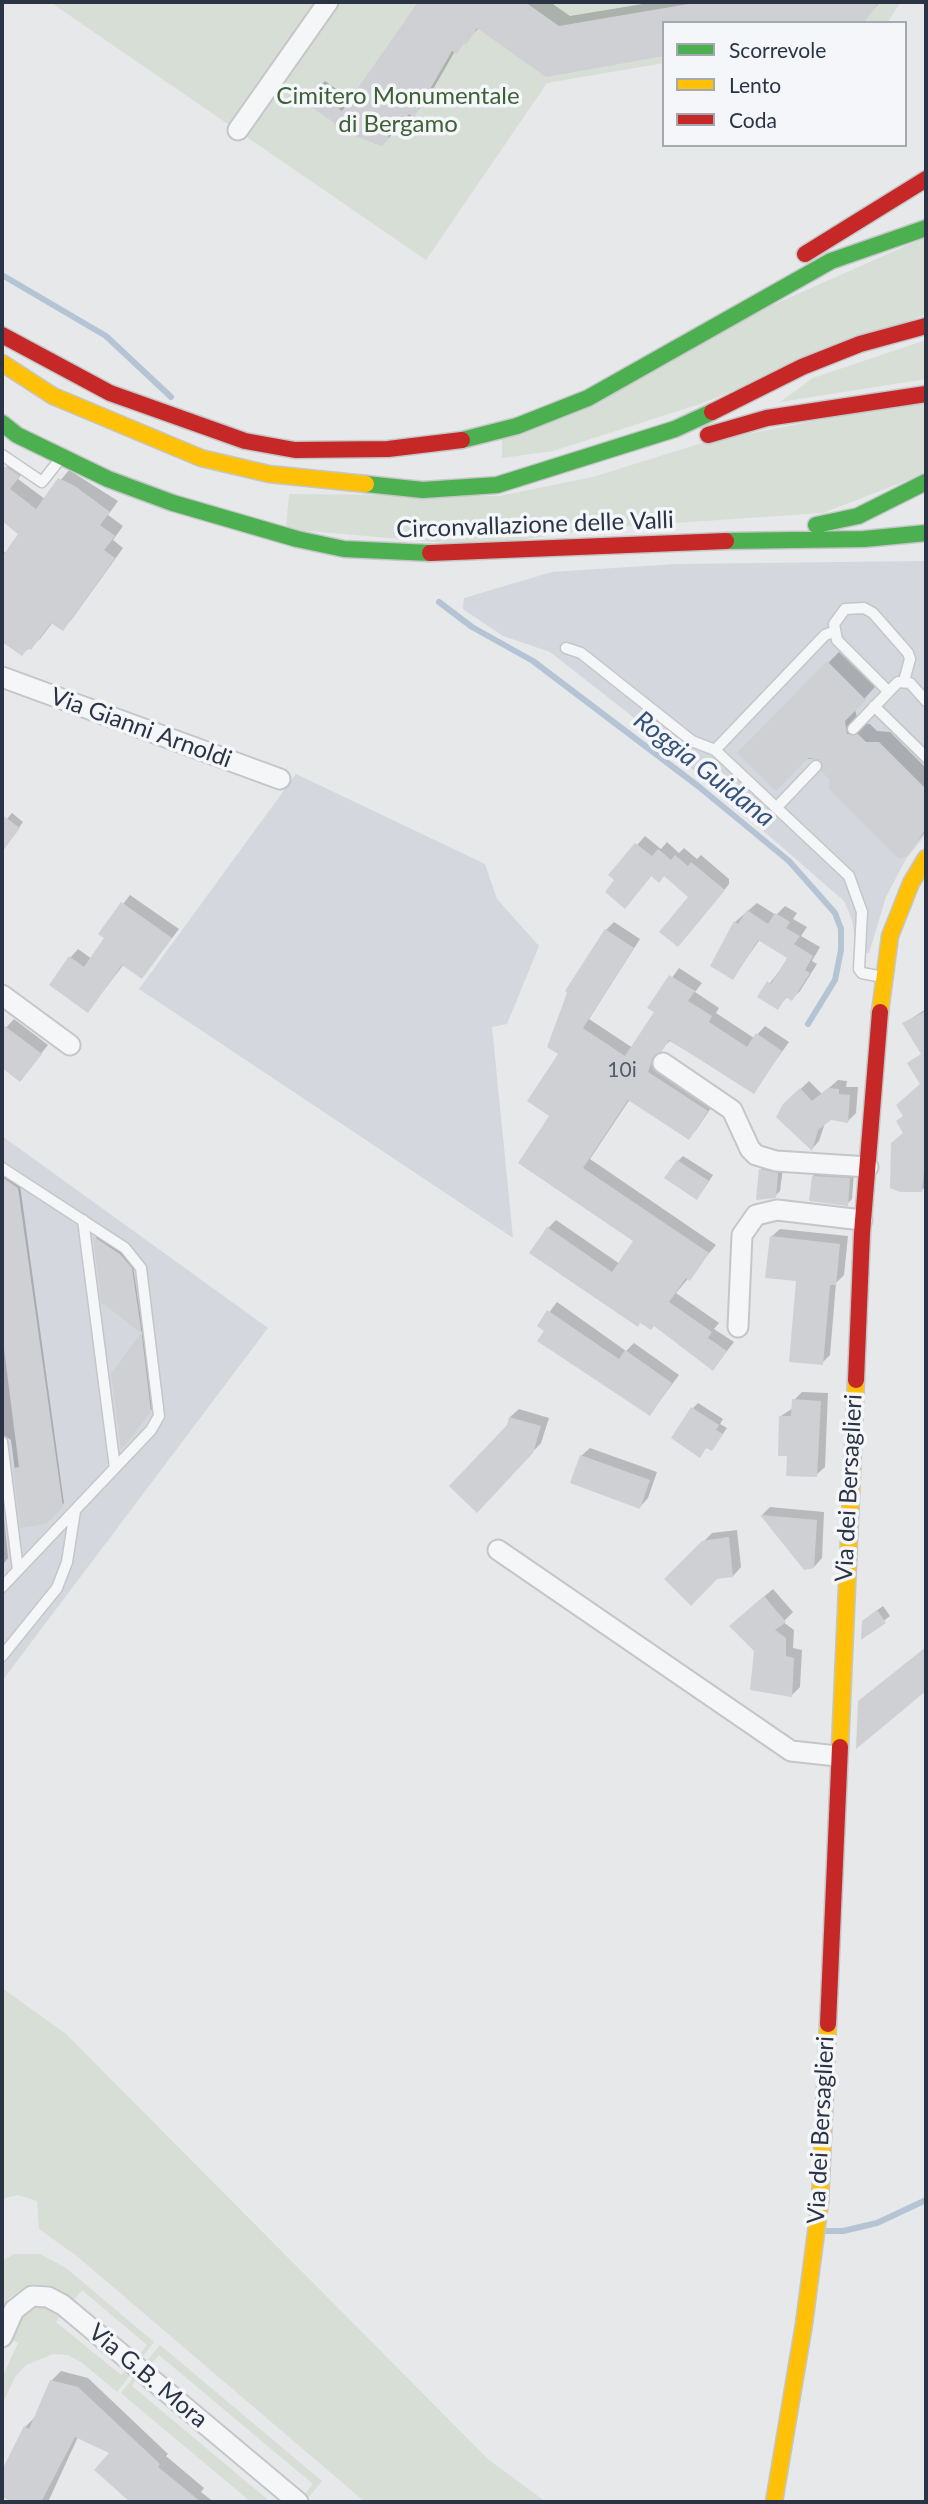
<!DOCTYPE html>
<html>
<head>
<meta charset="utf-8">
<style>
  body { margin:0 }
  #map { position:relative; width:928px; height:2504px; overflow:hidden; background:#e6e8ea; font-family:Lato,sans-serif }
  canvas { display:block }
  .frame { position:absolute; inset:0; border:4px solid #2b3445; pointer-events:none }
  .legend { position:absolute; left:662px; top:21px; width:245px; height:126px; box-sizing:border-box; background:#f4f6f9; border:2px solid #a4a8b1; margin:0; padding:9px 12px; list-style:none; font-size:21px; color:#2b3445 }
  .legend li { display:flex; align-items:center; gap:14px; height:35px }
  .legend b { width:35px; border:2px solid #a4a8b1 }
</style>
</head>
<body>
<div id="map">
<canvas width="928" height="2504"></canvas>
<div class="frame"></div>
<ul class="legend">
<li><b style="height:9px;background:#4caf50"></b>Scorrevole</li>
<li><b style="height:9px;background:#ffc107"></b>Lento</li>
<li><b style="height:9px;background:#c62828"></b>Coda</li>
</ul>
</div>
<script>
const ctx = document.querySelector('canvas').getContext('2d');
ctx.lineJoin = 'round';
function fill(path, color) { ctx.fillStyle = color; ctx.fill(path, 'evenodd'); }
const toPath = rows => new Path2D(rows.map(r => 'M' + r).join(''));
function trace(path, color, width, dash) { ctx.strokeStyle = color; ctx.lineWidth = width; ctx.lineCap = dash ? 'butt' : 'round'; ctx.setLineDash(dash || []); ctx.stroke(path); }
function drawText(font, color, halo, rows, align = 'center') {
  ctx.font = font + ' Lato,sans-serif'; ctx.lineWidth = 7; ctx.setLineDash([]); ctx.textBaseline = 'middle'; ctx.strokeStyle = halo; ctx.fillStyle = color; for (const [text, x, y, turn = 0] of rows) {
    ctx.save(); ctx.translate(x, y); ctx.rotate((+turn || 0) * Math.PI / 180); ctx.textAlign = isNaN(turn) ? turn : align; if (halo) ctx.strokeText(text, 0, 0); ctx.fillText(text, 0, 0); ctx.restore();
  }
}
fill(toPath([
  [926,561,926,834,906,859,886,897,869,953,857,951,852,920,844,901,628,713,550,652,503,636,463,609,464,598,552,572,676,564],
  [296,774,485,864,497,899,539,946,507,1024,492,1027,513,1238,139,989],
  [2,1136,268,1328,2,1681]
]), '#d4d7dd');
fill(toPath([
  [50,2,901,2,887,23,664,23,664,63,547,83,426,260],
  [926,237,926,314,700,404,553,451,502,458,502,438,739,320],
  [926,340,926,379,780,402,813,378],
  [926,399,926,473,823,513,599,528,481,546,286,529,289,494,499,496,593,477,702,443],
  [2,1988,66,2034,489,2460,546,2502,365,2502,78,2257,39,2229,37,2201,18,2195,5,2198,2,2207],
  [14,2254,40,2254,66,2268,154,2342,141,2359,138,2356,147,2345,82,2290,73,2301,48,2285,30,2284,9,2298,2,2313,2,2261],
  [42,2305,61,2315,56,2322,121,2375,127,2369,131,2374,117,2392,81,2362,68,2355,53,2354,26,2365,15,2377,2,2405,2,2378,18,2343,11,2339,24,2312],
  [160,2345,322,2481,308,2498,304,2495,313,2484,159,2355,149,2366,145,2363],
  [134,2377,136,2379,132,2386,267,2499,264,2502,251,2502,121,2393]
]), '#d6ded6');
fill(toPath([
  [421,2,550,2,570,16,655,2,880,2,864,20,664,23,664,54,480,27,455,51,424,105,402,123,397,120,394,132,384,143,376,144,362,136,315,91,325,81,352,100],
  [16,458,28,466,18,479,45,499,69,470,118,501,108,515,123,526,113,540,123,548,72,619,62,629,53,622,40,639,22,654,2,640,2,550,7,554,21,534,2,519,2,466,5,469],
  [839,652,875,687,855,709,858,723,870,724,877,731,890,732,926,768,926,831,906,855,831,778,823,760,739,753],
  [12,813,23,822,2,852,2,825],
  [645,836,661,849,667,842,679,853,684,848,697,859,701,855,729,879,729,884,686,937,691,896,665,875,652,875,633,898,611,875],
  [130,895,179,929,142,977,124,964,88,1011,70,958,78,949,92,959,107,938,101,933],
  [757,903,776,915,785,906,797,913,793,919,807,927,801,936,820,947,812,961,817,964,800,991,792,999,788,996,778,1007,760,996,790,957,760,939,733,978,735,922],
  [614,922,640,939,589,1019,633,1048,656,1012,650,1008,679,968,702,983,695,992,719,1008,716,1013,754,1038,765,1026,789,1042,754,1091,670,1041,659,1051,656,1064,715,1102,696,1130,688,1138,630,1099,590,1159,716,1245,676,1293,719,1323,714,1329,734,1342,713,1369,548,1228,556,1220,620,1264,636,1241,520,1162,552,1116,560,1054,606,930],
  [926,1009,926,1186,922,1190,905,1132,905,1115,921,1084,910,1063,923,1053,904,1023],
  [14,1019,48,1045,20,1080,2,1066,2,1032],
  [838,1080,847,1081,846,1087,858,1087,856,1113,847,1122,831,1119,825,1123,819,1141,812,1149,784,1105,809,1081,822,1094],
  [683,1156,713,1175,702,1192,678,1161],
  [766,1164,783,1168,780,1191,775,1196,761,1169],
  [819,1171,854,1173,852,1199,847,1204,813,1176],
  [2,1174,20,1185,64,1503,46,1523,22,1526,11,1440,2,1434],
  [780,1229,848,1236,844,1275,836,1283,830,1355,822,1363,798,1280,771,1237],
  [96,1235,122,1252,133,1266,143,1333,152,1409,122,1446,113,1374,143,1333,103,1301],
  [557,1302,626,1351,634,1343,679,1375,650,1414,539,1326],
  [802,1392,828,1393,825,1467,816,1475,789,1454,781,1416,793,1408,794,1400],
  [698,1403,723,1419,720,1424,727,1428,712,1449,708,1446,700,1455,693,1408],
  [519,1409,549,1418,541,1443,477,1511,510,1417],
  [590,1448,657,1472,648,1498,640,1507,581,1456],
  [2,1496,8,1558,2,1566],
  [770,1507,824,1512,822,1558,814,1567,804,1568,762,1515],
  [737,1530,741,1567,733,1576,667,1579,712,1533],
  [773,1589,793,1612,783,1622,794,1630,793,1648,802,1650,800,1687,791,1696,756,1650,739,1618],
  [883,1606,890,1616,863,1637,869,1616],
  [61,2371,88,2378,168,2454,166,2456,204,2488,201,2492,214,2502,133,2502,97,2469,112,2453,78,2437,48,2502,18,2502,2,2495,2,2476,25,2427,35,2417,51,2381]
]), '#0003');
trace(toPath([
  [2,275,106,336,171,397],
  [439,602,472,627,533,661,698,786,789,861,835,913,841,929,841,950,835,980,808,1024],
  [822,2231,843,2231,877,2223,926,2200]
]), '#b4c4d5', 6);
fill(toPath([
  [418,2,525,2,559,26,700,2,879,2,865,21,856,23,664,23,664,56,546,77,477,28,466,45,464,43,457,54,452,51,414,117,409,114,402,125,390,118,388,139,382,146,338,130,333,122,304,102,314,90,342,111],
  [5,466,20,476,10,489,36,509,58,478,75,486,110,512,100,525,115,536,104,550,115,558,63,631,51,623,31,650,28,648,22,656,2,642,2,557,18,534,2,521,2,471],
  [827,661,866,700,845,721,847,734,858,734,866,742,879,742,926,789,926,829,907,856,899,859,829,789,829,779,821,771,821,760,808,758,776,791,737,753],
  [2,815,20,828,2,852],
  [635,843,652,856,658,849,671,860,675,855,688,866,691,862,725,890,678,947,659,932,688,897,664,876,659,883,651,876,625,909,605,892,614,880,608,875],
  [121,902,172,938,142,979,122,965,88,1013,49,985,69,956,84,967,104,938,98,934],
  [747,910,768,924,775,913,790,922,786,928,800,936,794,944,813,956,805,970,810,973,792,1001,786,997,778,1010,757,997,767,981,771,984,787,958,758,940,733,980,710,966,734,921,738,924],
  [605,929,634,948,583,1028,625,1056,654,1012,647,1008,669,975,695,991,688,1001,712,1016,709,1022,747,1047,756,1033,782,1051,754,1094,669,1040,662,1051,653,1057,648,1072,708,1111,689,1140,628,1100,583,1168,709,1253,690,1281,686,1278,669,1302,712,1332,708,1338,727,1351,713,1371,654,1326,651,1330,640,1323,638,1327,529,1253,547,1227,612,1272,633,1241,518,1163,549,1116,527,1101,558,1054,547,1047,567,993,565,991],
  [926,1011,926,1148,922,1192,900,1192,890,1188,891,1143,903,1133,896,1121,903,1116,896,1105,920,1084,907,1063,921,1054,902,1023],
  [2,1024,42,1054,20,1082,2,1068],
  [800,1088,812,1101,828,1088,839,1089,839,1094,850,1095,848,1123,831,1120,818,1130,812,1151,776,1117,783,1104],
  [677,1160,709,1181,697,1200,664,1178],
  [759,1169,778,1173,776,1198,756,1200],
  [812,1176,850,1178,848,1206,809,1201],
  [2,1177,18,1188,63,1507,46,1524,20,1528,13,1468,19,1467,2,1333],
  [93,1236,120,1254,132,1268,142,1336,151,1412,121,1450,111,1374,141,1333,101,1302],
  [770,1236,840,1244,836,1285,830,1285,823,1365,789,1362,796,1281,765,1278],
  [547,1310,619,1359,625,1350,672,1383,650,1416,537,1341,544,1331,537,1326],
  [792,1399,821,1401,817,1477,786,1476,787,1456,778,1456,779,1416,791,1416],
  [691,1407,719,1425,716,1430,723,1434,712,1451,706,1448,700,1458,671,1438],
  [509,1417,541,1426,533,1453,477,1513,449,1486,507,1425],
  [580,1455,650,1480,640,1509,570,1483],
  [760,1515,817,1520,814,1568,804,1570],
  [729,1537,733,1577,717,1579,691,1606,664,1579,702,1541],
  [764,1596,786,1622,775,1630,786,1638,786,1656,794,1658,792,1697,750,1690,754,1651,729,1626],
  [877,1610,886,1623,861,1640,862,1621],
  [926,1647,926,1691,856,1749,858,1701],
  [50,2380,78,2387,160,2464,158,2467,201,2502,130,2502,94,2470,109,2453,75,2437,41,2502,14,2502,2,2497,2,2470,24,2426,29,2429]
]), '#ced0d3');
const lane = toPath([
  [2,455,42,482,57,463],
  [833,632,825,635,715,750,849,876,862,912,859,969,862,973,883,977],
  [566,648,581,653,692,741,715,750],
  [888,691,837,640,834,624,845,609,864,608,873,613,908,653,910,659,904,681],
  [874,706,926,757],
  [853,729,898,682,910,683,926,701],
  [776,808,816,766],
  [2,1168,125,1248,141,1268,159,1416,151,1430,2,1587],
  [83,1220,115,1468],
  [2,1442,18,1570],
  [2,1656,57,1588,67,1562,75,1511]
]);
const street = toPath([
  [238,130,328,2],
  [2,677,280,779],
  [2,995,70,1045],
  [663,1063,732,1110,750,1149,756,1155,776,1161,868,1167],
  [738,1327,742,1235,756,1215,777,1210,862,1220],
  [498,1550,791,1751,837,1756],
  [2,2337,14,2310,32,2296,48,2297,63,2305,298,2502]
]);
const fast = toPath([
  [2,423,17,435,108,479,173,503,297,539,344,549,430,553],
  [462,440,517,426,588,398,831,261,926,228],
  [366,484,423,490,497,485,675,429,712,412],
  [816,525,858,516,926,482],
  [726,541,864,539,926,533]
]);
const slow = toPath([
  [2,363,53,396,201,458,269,474,366,484],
  [880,1012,890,936,911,883,926,858],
  [840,1747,856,1380],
  [774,2502,804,2324,820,2202,828,2024]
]);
const jam = toPath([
  [805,254,926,179],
  [2,335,110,393,245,441,295,450,388,449,462,440],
  [712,412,802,367,860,344,926,326],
  [708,435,767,418,926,394],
  [430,553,726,541],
  [856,1380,862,1233,880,1012],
  [828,2024,840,1747]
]);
trace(lane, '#c4c6c8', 13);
trace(street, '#c4c6c8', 23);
trace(fast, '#c4c6c8', 19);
trace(slow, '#c4c6c8', 19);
trace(jam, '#c4c6c8', 19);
trace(lane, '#f5f6f7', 10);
trace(street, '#f5f6f7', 19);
trace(fast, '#4caf50', 16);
trace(slow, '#ffc107', 16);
trace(jam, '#c62828', 16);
drawText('21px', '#545c69', null, [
  ["10i",622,1070]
]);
drawText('24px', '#3f6138', '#f4f6f9', [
  ["Cimitero Monumentale",398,96],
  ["di Bergamo",398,124]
]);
drawText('24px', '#2b3445', '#f4f6f9', [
  ["Circonvallazione delle Valli",535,525,-2],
  ["Via Gianni Arnoldi",141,728,20],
  ["Via dei Bersaglieri",849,1488,-87],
  ["Via dei Bersaglieri",821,2130,-87],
  ["Via G.B. Mora",148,2376,40]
]);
drawText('italic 26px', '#34527a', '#f4f6f9', [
  ["Roggia Guidana",704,769,38]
]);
</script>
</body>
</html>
